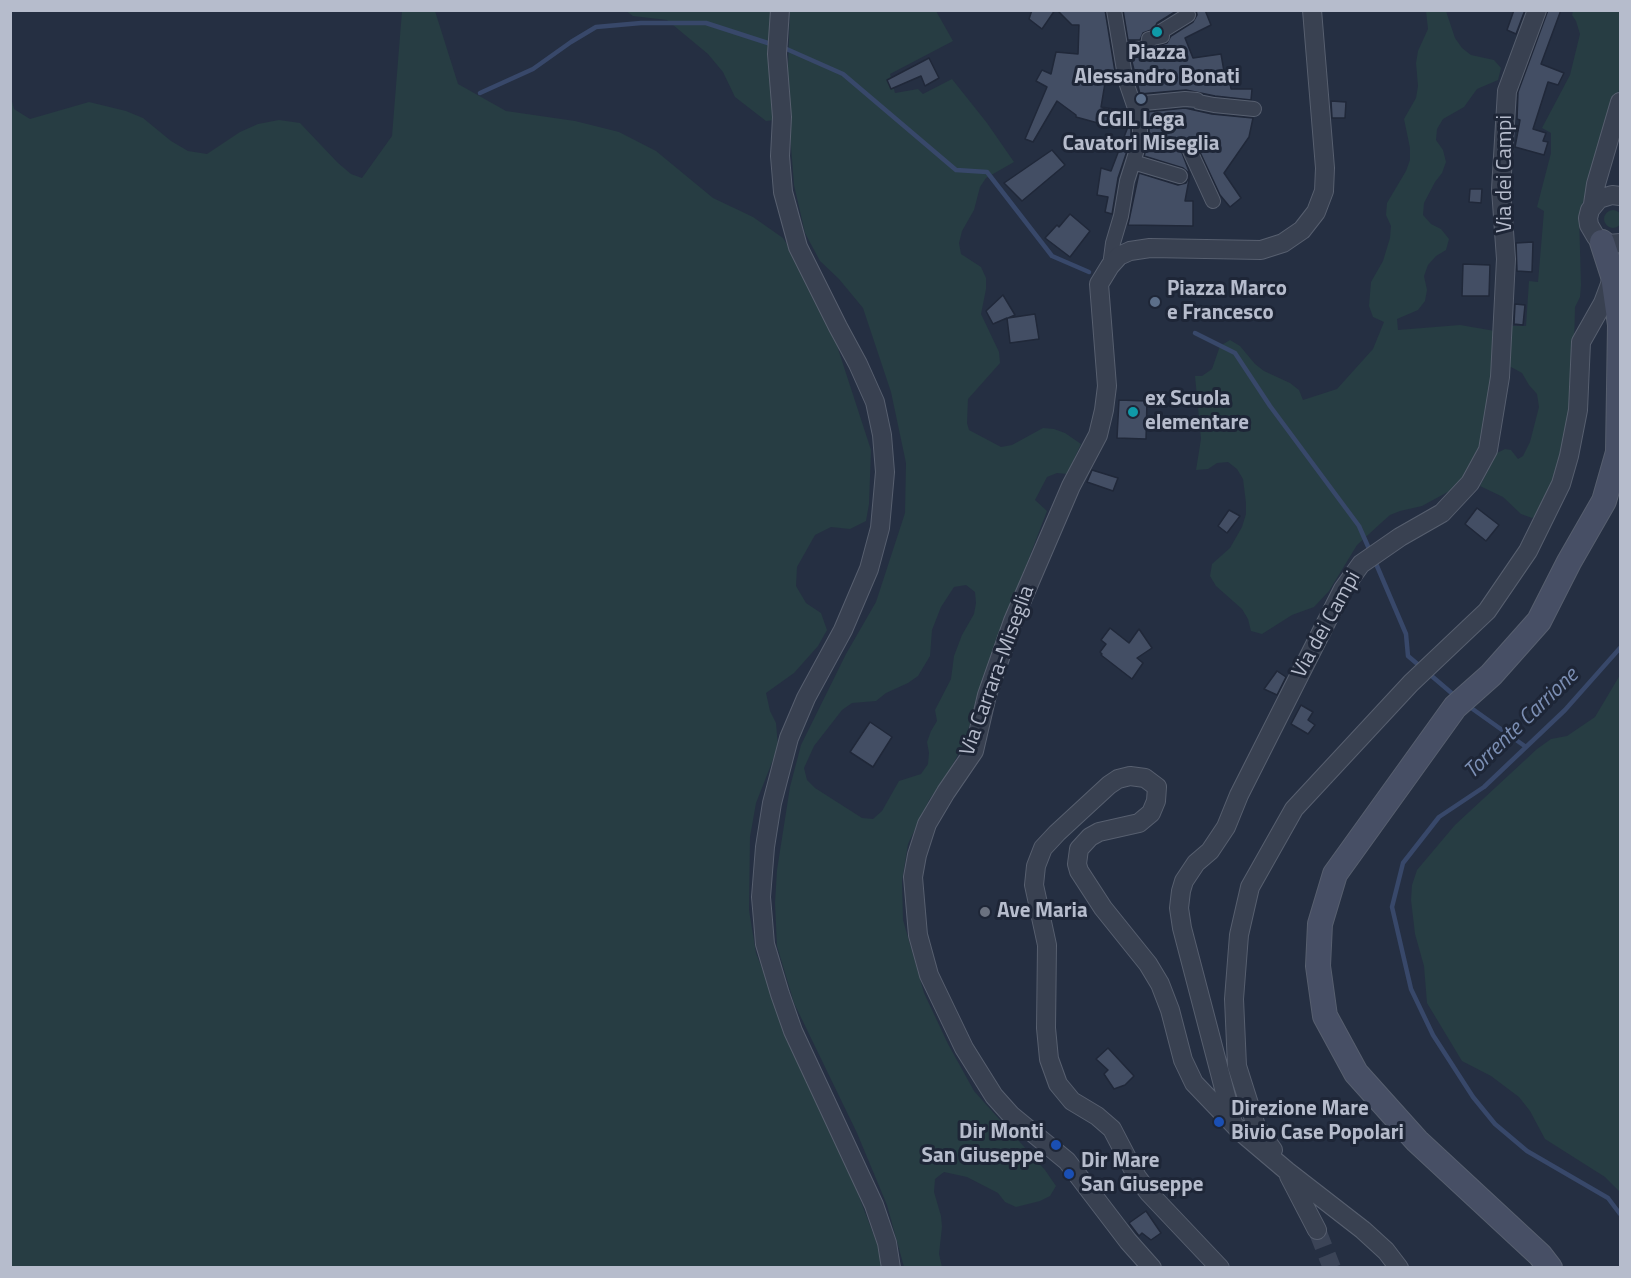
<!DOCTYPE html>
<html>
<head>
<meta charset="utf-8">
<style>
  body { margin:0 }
  #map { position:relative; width:1631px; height:1278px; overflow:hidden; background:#252f42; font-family:"Titillium Web",sans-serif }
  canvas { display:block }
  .frame { position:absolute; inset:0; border:12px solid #b6bccc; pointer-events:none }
</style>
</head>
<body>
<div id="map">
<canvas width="1631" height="1278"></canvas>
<div class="frame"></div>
</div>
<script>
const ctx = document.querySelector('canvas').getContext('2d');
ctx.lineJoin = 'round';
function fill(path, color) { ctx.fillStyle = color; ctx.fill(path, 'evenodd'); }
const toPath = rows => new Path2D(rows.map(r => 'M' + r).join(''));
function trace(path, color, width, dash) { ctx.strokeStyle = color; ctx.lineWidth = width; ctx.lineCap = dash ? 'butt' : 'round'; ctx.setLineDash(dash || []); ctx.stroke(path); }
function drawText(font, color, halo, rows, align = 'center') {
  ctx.font = font + ' "Titillium Web",sans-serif'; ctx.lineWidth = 6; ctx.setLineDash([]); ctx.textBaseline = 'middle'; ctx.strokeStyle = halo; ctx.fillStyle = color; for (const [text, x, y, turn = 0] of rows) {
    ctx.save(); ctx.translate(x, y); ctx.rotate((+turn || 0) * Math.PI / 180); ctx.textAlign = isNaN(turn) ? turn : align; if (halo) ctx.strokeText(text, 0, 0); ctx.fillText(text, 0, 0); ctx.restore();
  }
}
fill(toPath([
  [402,11,435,11,458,84,506,111,575,121,619,132,656,151,713,198,753,217,783,238,801,266,828,318,871,450,869,504,866,521,850,529,831,527,815,535,797,567,796,586,806,603,821,613,827,630,818,646,794,673,766,693,770,711,776,723,778,747,756,803,750,837,749,910,756,953,779,1012,840,1147,881,1254,882,1267,11,1267,10,94,14,109,30,119,89,102,126,111,143,118,171,141,188,151,207,154,240,132,258,124,279,120,300,123,338,163,351,174,362,178,392,136],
  [626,11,775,11,776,120,766,121,735,97,723,72,708,54,667,20,633,16],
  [790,11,936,11,953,41,890,74,895,93,918,89,923,94,952,79,987,123,1014,162,986,178,980,187,974,210,962,231,959,243,961,254,981,267,986,278,986,289,981,314,999,352,1000,363,968,399,967,423,969,430,1001,447,1012,445,1043,428,1054,429,1065,433,1081,444,1067,474,1057,473,1047,477,1035,500,1047,511,1003,626,963,745,946,777,929,800,908,844,902,881,903,920,924,993,948,1044,974,1091,1045,1170,1056,1186,1050,1196,1040,1201,1016,1207,1005,1202,998,1193,967,1177,944,1172,935,1179,934,1192,941,1216,942,1227,939,1254,942,1267,904,1267,887,1205,857,1133,794,1003,777,946,775,903,777,870,790,787,801,745,846,654,876,602,905,513,906,463,891,392,863,308,839,279,820,261,805,233,794,185,787,95],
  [966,585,975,592,976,603,974,614,962,635,954,656,951,679,935,710,937,721,931,731,927,742,929,753,928,764,921,774,899,781,882,811,873,819,862,818,815,788,807,780,804,768,814,746,842,710,852,703,876,701,886,693,908,683,918,676,930,656,932,630,941,607,954,587],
  [1426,11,1446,11,1455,38,1462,48,1471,55,1494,60,1501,68,1498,80,1477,89,1464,107,1443,119,1437,129,1436,140,1443,150,1446,162,1442,173,1435,182,1424,203,1423,215,1431,224,1441,229,1449,239,1446,250,1436,256,1428,265,1424,276,1427,290,1425,301,1418,310,1397,319,1398,330,1460,325,1495,331,1491,389,1486,419,1478,450,1468,470,1455,488,1422,506,1400,511,1390,515,1381,523,1357,545,1329,591,1314,607,1292,615,1262,634,1251,631,1248,619,1242,609,1216,586,1210,576,1212,564,1230,548,1242,527,1246,514,1246,503,1243,479,1237,469,1228,462,1217,463,1208,469,1196,470,1201,439,1195,376,1202,376,1212,369,1220,346,1230,340,1240,346,1255,364,1264,371,1290,383,1299,390,1303,400,1337,389,1373,349,1384,322,1373,317,1369,306,1371,282,1383,261,1390,238,1391,226,1386,215,1387,203,1406,171,1410,160,1410,148,1404,119,1416,98,1418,86,1416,63,1418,51,1428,29],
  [1573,11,1620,11,1620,87,1579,215,1581,285,1580,297,1575,307,1573,384,1559,470,1543,511,1532,518,1521,514,1503,497,1480,486,1497,453,1505,449,1511,450,1518,459,1523,456,1530,442,1539,407,1537,394,1529,385,1522,373,1511,367,1508,367,1510,326,1526,326,1529,281,1538,282,1544,211,1537,207,1551,153,1551,133,1542,128,1570,75,1580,34,1576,21,1572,15],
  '1604 219a9 9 0 1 1 18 0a9 9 0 1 1-18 0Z',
  [1620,675,1620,1192,1605,1177,1545,1139,1530,1111,1519,1097,1491,1076,1462,1061,1427,1003,1424,966,1415,934,1411,900,1412,885,1417,870,1455,825,1537,749,1551,739,1567,736,1595,717]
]), '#273d43');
trace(toPath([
  [782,47,843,74,956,170,987,172,1052,256,1089,272],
  [480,93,533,69,571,42,596,27,641,23,706,23,774,45],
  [1195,333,1235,353,1270,406,1359,526,1370,551],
  [1374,559,1406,634,1408,656,1421,667],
  [1620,648,1565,710,1484,787,1439,817,1403,863,1392,907,1411,989,1433,1035,1473,1097,1495,1124,1527,1151,1608,1198,1620,1214],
  [1427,672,1455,696],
  [1467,705,1526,747]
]), '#38486a', 4.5);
const building = toPath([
  [1032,10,1055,10,1042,29,1029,19,1032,10],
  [1057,10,1105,10,1116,78,1106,77,1101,107,1120,110,1116,128,1076,117,1076,115,1057,101,1033,142,1025,139,1047,87,1036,81,1042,70,1051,74,1056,52,1078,54,1079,25,1072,25,1057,10],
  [1123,10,1178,10,1157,23,1154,29,1143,33,1140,40,1128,40,1123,10],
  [1196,10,1205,10,1211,25,1185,38,1193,58,1221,54,1225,77,1229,77,1231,89,1252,89,1251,100,1215,96,1186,90,1140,94,1131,58,1153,55,1157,46,1167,43,1171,36,1193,22,1197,15,1196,10],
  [1514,10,1525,10,1516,34,1507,30,1514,10],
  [1548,10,1561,10,1541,64,1564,73,1558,85,1548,82,1533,129,1546,133,1543,141,1548,142,1544,155,1515,147,1520,120,1517,119,1518,92,1548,10],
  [929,58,939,78,925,86,921,76,891,89,887,80,929,58],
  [1331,101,1346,102,1345,118,1332,118,1331,101],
  [1185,108,1212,114,1253,118,1249,137,1224,173,1241,198,1230,207,1220,195,1199,150,1199,143,1196,139,1189,137,1184,141,1181,150,1190,174,1185,201,1193,201,1193,226,1128,225,1139,173,1178,185,1186,183,1188,179,1189,173,1183,168,1144,156,1149,140,1149,123,1146,112,1185,108],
  [1129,124,1131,124,1131,139,1118,178,1112,214,1105,212,1108,197,1097,195,1101,168,1111,171,1129,124],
  [1052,150,1065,165,1022,201,1004,183,1052,150],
  [1470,189,1482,189,1481,203,1469,202,1470,189],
  [1070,214,1090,231,1070,257,1045,238,1057,225,1059,227,1070,214],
  [1533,242,1532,272,1517,271,1516,243,1533,242],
  [1463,264,1490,265,1489,296,1462,296,1463,264],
  [1003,295,1015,315,1008,318,1035,314,1039,339,1010,343,1007,318,993,324,986,311,1003,295],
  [1515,304,1525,305,1523,325,1514,324,1515,304],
  [1119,400,1147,401,1146,439,1117,438,1119,400],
  [1092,470,1118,478,1113,491,1087,482,1092,470],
  [1477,508,1499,525,1486,541,1465,524,1477,508],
  [1229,510,1240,516,1227,533,1218,526,1229,510],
  [1110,628,1129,643,1139,629,1152,648,1137,658,1143,663,1132,679,1101,655,1102,654,1100,652,1106,644,1101,640,1110,628],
  [1277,671,1286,677,1277,695,1264,689,1277,671],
  [1301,705,1313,712,1308,720,1315,725,1308,734,1291,724,1301,705],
  [870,722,892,737,873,767,850,752,870,722],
  [1108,1048,1134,1076,1125,1085,1114,1089,1104,1074,1108,1070,1096,1059,1108,1048],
  [1146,1211,1161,1233,1151,1240,1142,1233,1139,1236,1129,1223,1146,1211]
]);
fill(building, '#434e64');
trace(building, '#202839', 1.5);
trace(toPath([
  [1317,1230,1332,1268]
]), '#3b4457', 18, [18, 9]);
const pedestrian = toPath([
  [1122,50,1148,48,1149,39,1162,36,1162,31,1188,15],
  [1134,104,1185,99,1197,100,1199,102,1214,105,1254,109],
  [1191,146,1190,151,1213,201],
  [1133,162,1180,176],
  [1110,266,1113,243,1121,216,1127,181,1140,140,1140,123,1126,82,1114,10]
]);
const minor = toPath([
  [780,10,777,54,782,117,780,156,783,192,798,247,838,327,858,364,875,402,882,435,885,472,880,528,869,569,843,630,806,698,789,738,772,803,765,847,761,897,763,920,765,944,780,994,793,1031,874,1205,887,1243,891,1268],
  [1620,196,1612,195,1599,199,1590,210,1588,218,1589,225,1596,237,1608,244,1620,243],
  [1593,204,1596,184,1620,102],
  [1233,1123,1182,928,1179,908,1181,891,1184,881,1196,863,1210,851,1226,827,1239,795,1343,589,1361,564,1400,537,1442,513,1470,483,1488,450,1500,377,1506,259,1501,189,1507,91,1537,10],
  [1273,1150,1256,1126,1237,1066,1234,999,1239,935,1250,887,1294,809,1411,683,1487,611,1528,551,1561,484,1569,456,1578,410,1581,342,1603,303,1612,279],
  [1289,1176,1317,1230],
  [1152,1268,1128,1241,1067,1161,1011,1115,994,1096,964,1048,929,975,918,935,913,877,917,855,927,824,946,792,974,751,987,695,1013,621,1071,486,1098,435,1104,410,1107,386,1099,284,1110,266,1119,256,1130,251,1150,248,1261,250,1283,243,1302,230,1316,212,1324,191,1325,168,1312,10],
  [1220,1268,1149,1193,1137,1177,1112,1129,1097,1116,1072,1101,1058,1084,1049,1059,1046,1028,1047,945,1034,885,1036,866,1043,848,1057,833,1109,785,1118,779,1130,776,1145,778,1157,787,1156,801,1151,813,1139,823,1099,832,1090,837,1079,849,1077,864,1079,871,1103,908,1148,964,1160,984,1170,1010,1183,1060,1194,1083,1241,1132,1287,1171,1363,1230,1386,1251,1399,1268]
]);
const secondary = toPath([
  [1550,1268,1540,1255,1417,1141,1356,1073,1325,1016,1318,966,1320,924,1335,874,1455,707,1491,675,1539,621,1569,562,1604,501,1618,452,1620,325,1613,276,1602,242]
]);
trace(pedestrian, '#575f6f', 16);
trace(minor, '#575f6f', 20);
trace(secondary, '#575f6f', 26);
trace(pedestrian, '#394151', 14);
trace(minor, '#394151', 18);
trace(secondary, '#474f65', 24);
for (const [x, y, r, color] of [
  [1157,32,6,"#0f9aa8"],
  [1141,99,6,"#5c6f8a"],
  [1155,302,6,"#5c6f8a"],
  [1133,412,6,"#0f9aa8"],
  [985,912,6,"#6b7280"],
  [1219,1122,6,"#1a4fb4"],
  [1056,1145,6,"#1a4fb4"],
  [1069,1174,6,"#1a4fb4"]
]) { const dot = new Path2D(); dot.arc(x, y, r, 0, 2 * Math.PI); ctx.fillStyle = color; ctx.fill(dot); trace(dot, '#1e2637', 2); }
drawText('bold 21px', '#b6bccc', '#1e2637', [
  ["Piazza",1157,54,"center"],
  ["Alessandro Bonati",1157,78,"center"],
  ["CGIL Lega",1141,121,"center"],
  ["Cavatori Miseglia",1141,145,"center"],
  ["Piazza Marco",1167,290],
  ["e Francesco",1167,314],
  ["ex Scuola",1145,400],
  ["elementare",1145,424],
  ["Ave Maria",997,912],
  ["Direzione Mare",1231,1110],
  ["Bivio Case Popolari",1231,1134],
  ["Dir Monti",1044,1133,"right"],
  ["San Giuseppe",1044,1157,"right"],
  ["Dir Mare",1081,1162],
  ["San Giuseppe",1081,1186]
], 'left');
drawText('21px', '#b6bccc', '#1e2637', [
  ["Via dei Campi",1506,174,-90],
  ["Via dei Campi",1327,625,-61],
  ["Via Carrara-Miseglia",998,671,-70]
]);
drawText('italic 22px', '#7c8fb4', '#1e2637', [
  ["Torrente Carrione",1522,724,-44]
]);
</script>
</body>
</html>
